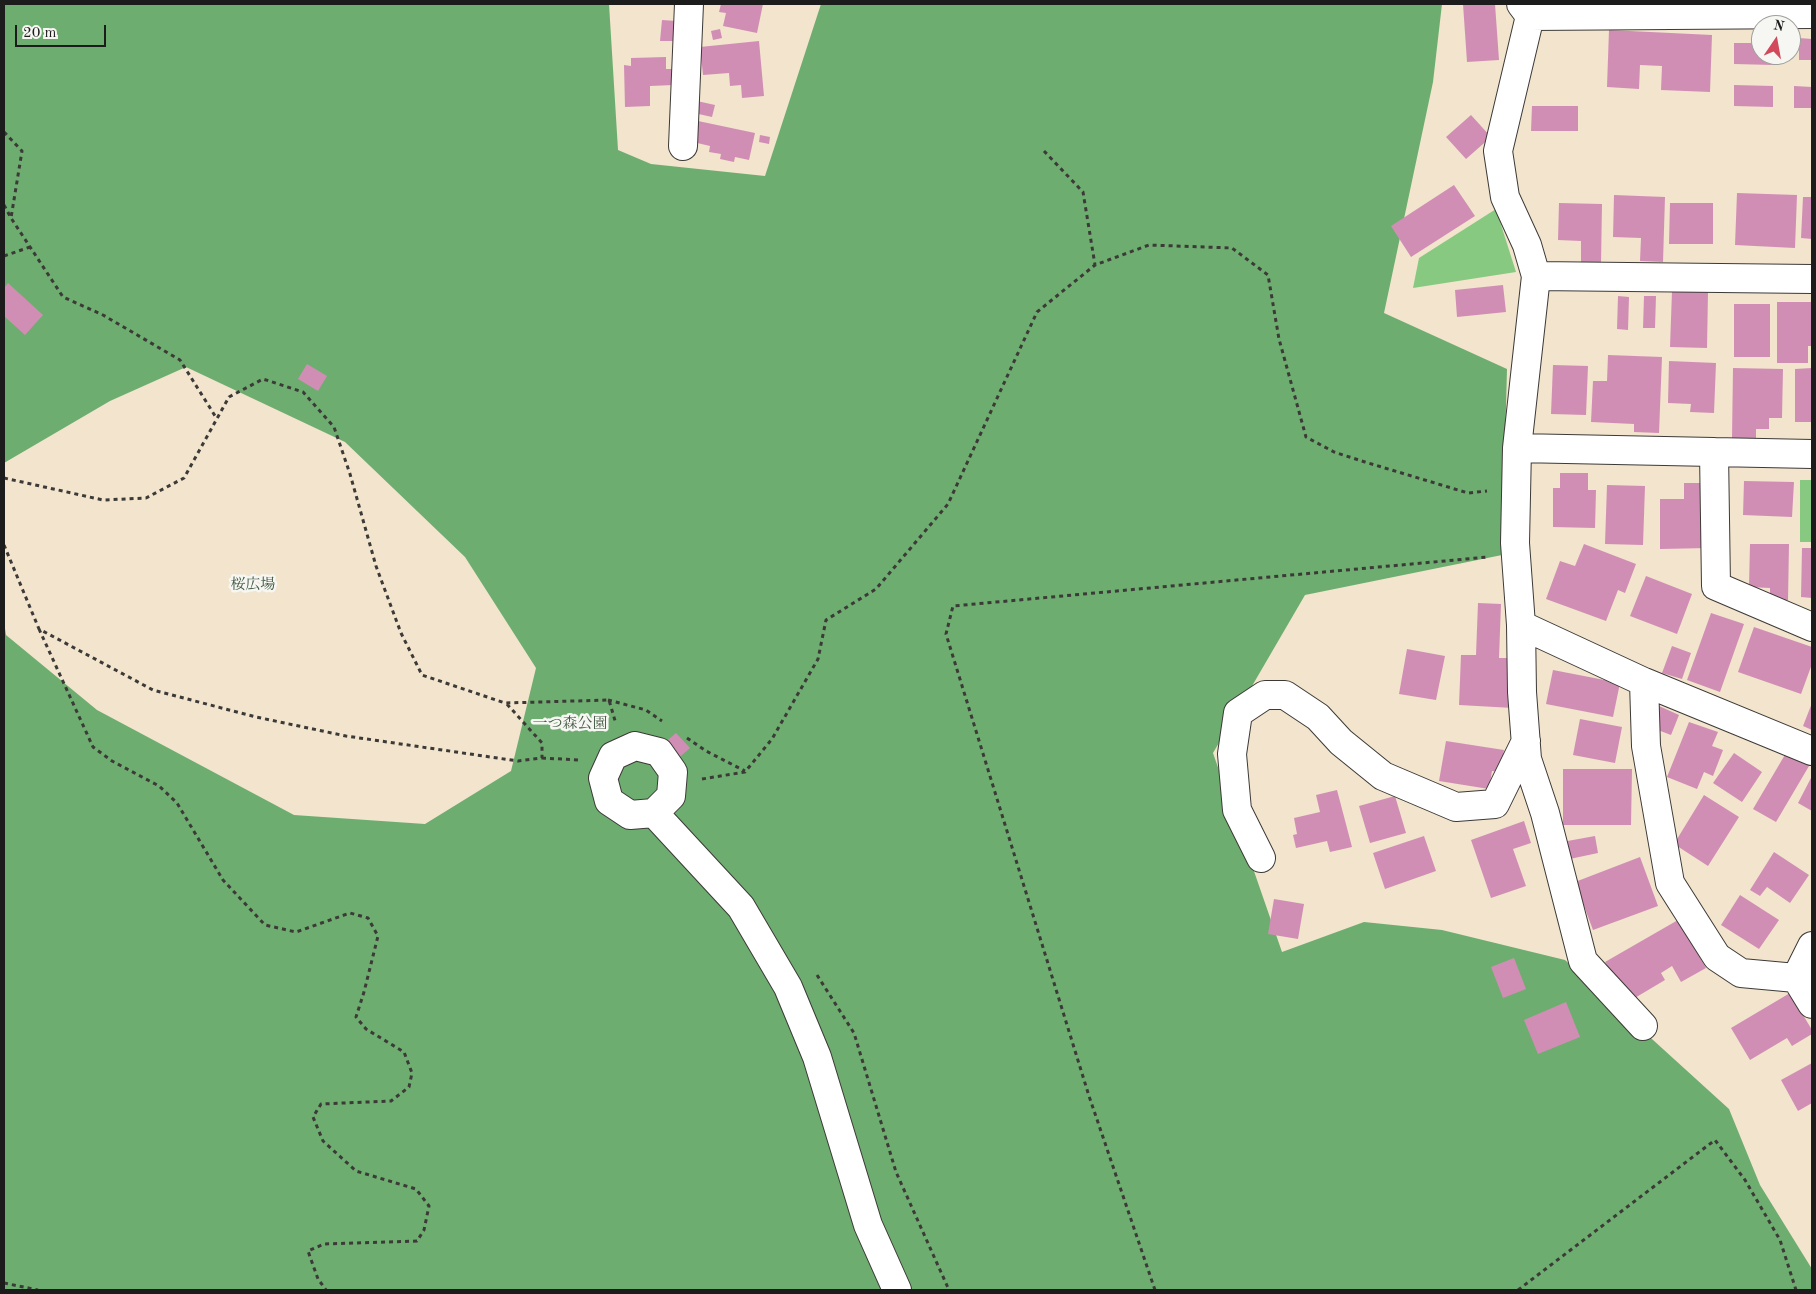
<!DOCTYPE html>
<html>
<head>
<meta charset="utf-8">
<style>
  body { margin:0 }
  #map { position:relative; width:1816px; height:1294px; overflow:hidden; background:#f2e4cd; font-family:"Old Standard TT",serif }
  canvas { display:block }
  .frame { position:absolute; inset:0; border:5px solid #1c1c1c; pointer-events:none }
  .north { position:absolute; left:1751px; top:15px; width:50px; height:50px; box-sizing:border-box; background:#f6f6f2; border:1px solid #9f9f9c; border-radius:50%; rotate:12deg; font-size:14px; font-weight:700; line-height:20px; text-align:center; color:#1c1c1c }
  .north::after { content:''; display:block; margin:auto; width:18px; height:22px; background:#d1495b; clip-path:polygon(50% 0,100% 100%,50% 72%,0 100%) }
  .scale { position:absolute; left:15px; top:25px; width:91px; height:22px; box-sizing:border-box; border:2px solid #1c1c1c; border-top:0; padding-left:6px; font-size:15px; line-height:18px; white-space:nowrap; color:#1c1c1c; -webkit-text-stroke:4px #f6f6f2; paint-order:stroke }
</style>
</head>
<body>
<div id="map">
<canvas width="1816" height="1294"></canvas>
<div class="frame"></div>
<div class="north">N</div>
<div class="scale">20 m</div>
</div>
<script>
const ctx = document.querySelector('canvas').getContext('2d');
ctx.lineJoin = 'round';
function fill(path, color) { ctx.fillStyle = color; ctx.fill(path, 'evenodd'); }
const toPath = rows => new Path2D(rows.map(r => 'M' + r).join(''));
function trace(path, color, width, dash) { ctx.strokeStyle = color; ctx.lineWidth = width; ctx.lineCap = dash ? 'butt' : 'round'; ctx.setLineDash(dash || []); ctx.stroke(path); }
function drawText(font, color, halo, rows, align = 'center') {
  ctx.font = font + ' "Old Standard TT","Noto Serif JP",serif'; ctx.lineWidth = 5; ctx.setLineDash([]); ctx.textBaseline = 'middle'; ctx.strokeStyle = halo; ctx.fillStyle = color; for (const [text, x, y, turn = 0] of rows) {
    ctx.save(); ctx.translate(x, y); ctx.rotate((+turn || 0) * Math.PI / 180); ctx.textAlign = isNaN(turn) ? turn : align; if (halo) ctx.strokeText(text, 0, 0); ctx.fillText(text, 0, 0); ctx.restore();
  }
}
fill(toPath([
  [1496,209,1516,272,1413,288,1419,258],
  [1800,480,1812,480,1812,542,1800,542]
]), '#88c982');
fill(toPath([
  [4,4,609,4,618,150,651,164,765,176,821,4,1442,4,1433,82,1384,313,1507,369,1502,555,1305,595,1213,753,1282,952,1364,922,1442,930,1565,960,1729,1109,1760,1185,1812,1269,1812,1290,4,1290,4,622,6,635,97,710,294,815,425,824,511,771,536,668,465,557,345,442,186,367,110,401,4,463]
]), '#6ead70');
fill(toPath([
  [721,4,763,4,757,33,723,26,726,13,719,12],
  [1463,4,1495,4,1499,60,1467,62],
  [662,20,677,21,676,41,660,41],
  [720,29,722,38,713,40,711,31],
  [1609,30,1712,35,1710,92,1661,90,1662,66,1640,65,1639,89,1607,87],
  [1799,38,1812,39,1812,60,1799,60],
  [759,41,764,96,742,98,741,85,730,86,729,73,703,75,700,47],
  [1734,43,1761,43,1761,55,1773,55,1773,65,1734,64],
  [666,57,666,69,673,69,674,85,650,86,650,106,625,107,624,65,631,66,631,58],
  [1734,85,1773,86,1773,107,1734,106],
  [1794,86,1812,87,1812,108,1794,108],
  [697,101,715,105,712,117,694,113],
  [1532,106,1578,106,1578,131,1531,131],
  [1471,115,1491,137,1466,159,1446,137],
  [698,121,755,133,749,160,735,157,734,162,720,159,721,154,709,152,710,146,693,142],
  [760,135,770,137,769,144,759,142],
  [1454,185,1475,216,1411,257,1391,226],
  [1737,193,1797,195,1795,248,1735,245],
  [1614,195,1665,197,1663,262,1640,261,1641,238,1613,237],
  [1803,197,1812,197,1812,239,1801,238],
  [1559,203,1602,204,1601,264,1581,264,1581,241,1558,240],
  [1670,203,1713,203,1713,244,1669,244],
  [8,283,43,315,25,335,4,316,4,288],
  [1503,285,1506,312,1457,317,1455,290],
  [1672,291,1708,292,1707,348,1670,347],
  [1618,296,1629,297,1628,330,1617,329],
  [1644,296,1656,296,1655,328,1643,328],
  [1777,302,1812,302,1812,346,1808,346,1808,363,1777,363],
  [1734,304,1770,304,1770,357,1734,357],
  [1608,355,1662,357,1659,433,1634,432,1634,424,1591,422,1593,381,1607,381],
  [1669,361,1716,363,1714,413,1690,412,1691,404,1668,403],
  [307,364,327,376,318,391,298,379],
  [1553,365,1588,366,1586,415,1551,414],
  [1733,368,1783,369,1782,418,1769,418,1769,429,1756,429,1756,439,1732,438],
  [1812,368,1812,422,1795,422,1795,369],
  [1560,473,1588,473,1588,490,1596,490,1595,528,1553,527,1553,488,1560,488],
  [1744,481,1794,482,1792,517,1743,515],
  [1684,483,1707,483,1708,548,1660,549,1660,499,1684,499],
  [1607,485,1645,486,1643,545,1605,544],
  [1584,544,1636,564,1625,593,1618,590,1606,621,1546,599,1560,561,1575,566],
  [1750,544,1789,544,1788,600,1770,600,1770,588,1749,587],
  [1802,548,1812,548,1812,598,1801,597],
  [1646,576,1692,594,1677,634,1630,616],
  [1478,603,1501,604,1499,658,1515,658,1513,708,1459,705,1461,655,1476,655],
  [1711,613,1744,624,1720,692,1687,680],
  [1754,627,1812,647,1812,664,1801,694,1738,672],
  [1672,646,1691,653,1682,679,1662,673],
  [1407,649,1445,656,1436,700,1399,694],
  [1553,670,1620,683,1613,717,1546,704],
  [1812,703,1812,730,1803,726],
  [1659,706,1679,715,1671,735,1650,727],
  [1580,719,1622,727,1615,763,1573,755],
  [1689,722,1718,732,1712,746,1723,750,1713,776,1704,772,1697,789,1667,777],
  [676,733,690,748,675,761,661,746],
  [1446,741,1504,750,1500,772,1492,771,1489,789,1439,781],
  [1734,753,1762,772,1742,802,1713,783],
  [1786,753,1809,766,1776,822,1753,809],
  [1563,769,1632,769,1631,825,1563,825],
  [1812,776,1812,811,1798,803],
  [1337,790,1352,847,1330,852,1327,841,1296,848,1293,835,1297,834,1294,818,1320,812,1316,795],
  [1704,795,1739,817,1708,866,1674,844],
  [1395,796,1406,833,1370,843,1359,806],
  [1524,821,1531,843,1513,849,1526,886,1491,898,1471,840],
  [1424,836,1436,871,1385,889,1373,853],
  [1595,836,1598,853,1565,860,1562,842],
  [1774,852,1809,875,1790,903,1767,887,1760,896,1750,890],
  [1640,857,1658,906,1593,930,1575,882],
  [1740,895,1779,920,1759,949,1721,925],
  [1274,899,1304,904,1298,939,1268,934],
  [1678,920,1706,968,1681,982,1672,966,1661,973,1665,980,1628,1002,1605,962],
  [1514,958,1526,989,1503,998,1491,967],
  [1790,993,1812,1030,1812,1034,1792,1046,1787,1038,1750,1060,1731,1028],
  [1566,1002,1580,1037,1538,1054,1524,1020],
  [1812,1063,1812,1103,1798,1111,1781,1080]
]), '#d18eb4');
const street = toPath([
  [1521,4,1530,16,1498,151,1505,197,1527,245,1536,276,1517,448,1515,543,1521,625,1522,692,1527,759,1545,813,1583,961,1643,1026],
  [1530,16,1812,14],
  [683,146,689,4],
  [1536,276,1812,279],
  [1517,448,1812,454],
  [1714,452,1716,586,1812,627],
  [1521,625,1644,682,1812,751],
  [1644,682,1646,746,1670,883,1717,957,1741,973,1796,978,1812,1004],
  [635,746,659,752,673,772,671,796,654,813,630,815,609,801,603,778,613,756,635,746],
  [654,813,741,907,788,987,817,1057,868,1225,897,1290],
  [1261,858,1237,810,1232,754,1238,713,1265,695,1285,695,1318,717,1341,742,1383,776,1456,807,1495,804,1526,741],
  [1796,978,1812,946]
]);
trace(street, '#3c3a37', 30);
trace(toPath([
  [4,132,22,151,11,218],
  [1044,151,1083,192,1095,265],
  [4,205,11,218,63,297,103,315,180,360,217,419],
  [4,256,30,247],
  [4,478,103,500,146,498,184,478,229,397,263,379,303,392,334,427,350,474,376,566,401,633,422,675,505,703,609,700,616,724],
  [4,545,39,629,153,690,256,717,346,736,518,761,542,758,542,743,506,703],
  [39,629,93,747,112,761,159,786,177,803,223,880,265,925,296,932,350,913,368,918,378,936,364,992,356,1017,366,1029,404,1052,412,1073,409,1087,391,1101,321,1104,313,1117,323,1141,356,1171,416,1189,429,1206,424,1230,417,1241,324,1244,308,1251,318,1279,326,1290],
  [608,700,646,710,662,721],
  [687,738,706,751,745,771],
  [542,758,579,760],
  [702,779,745,772,772,739,818,659,826,620,876,589,948,504,1037,312,1095,265,1149,245,1232,248,1268,275,1279,339,1306,437,1334,452,1365,462,1468,493,1487,491],
  [817,975,854,1033,896,1172,949,1290],
  [4,1283,38,1290],
  [1155,1290,1089,1096,946,634,953,606,1488,557],
  [1518,1290,1715,1140,1745,1180,1780,1240,1796,1290]
]), '#3c3a37', 3, [4, 4]);
trace(street, '#fff', 28);
drawText('15px', '#425940', '#f6f6f2', [
  ["桜広場",253,585],
  ["一つ森公園",570,724]
]);
</script>
</body>
</html>
